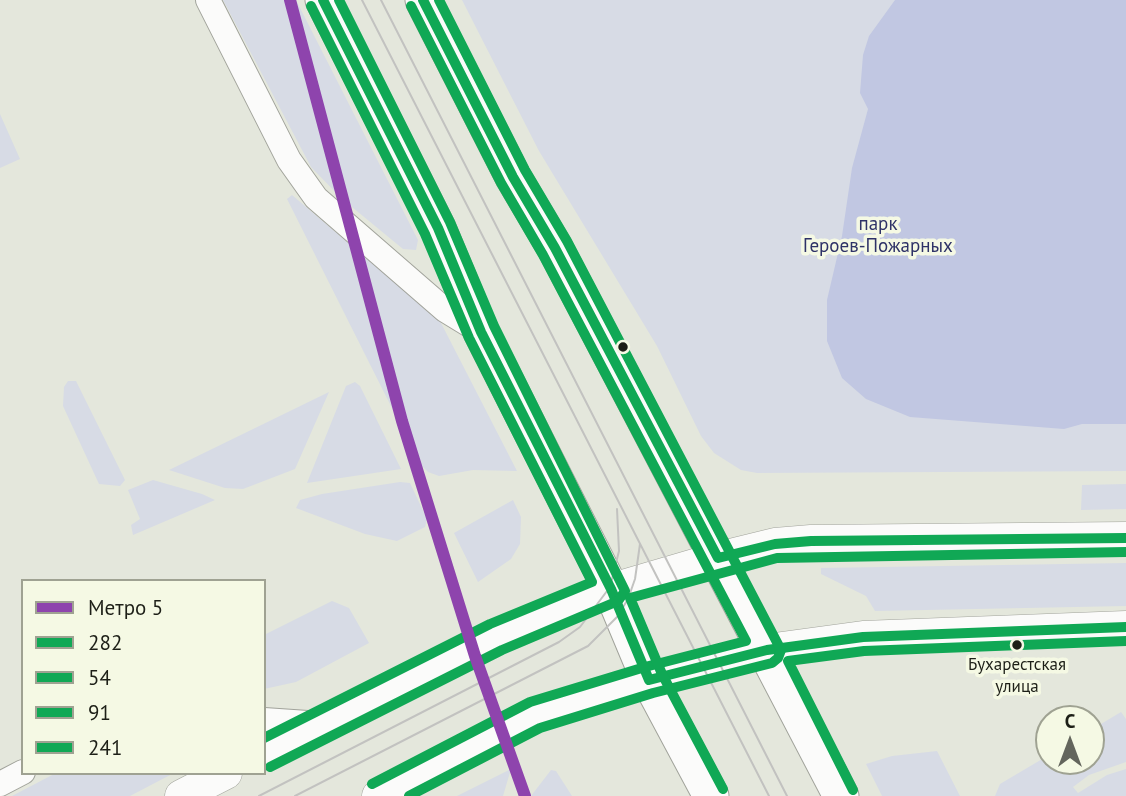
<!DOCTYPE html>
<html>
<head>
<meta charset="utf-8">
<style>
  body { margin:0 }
  #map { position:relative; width:1126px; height:796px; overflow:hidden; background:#e4e7dc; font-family:"PT Sans",sans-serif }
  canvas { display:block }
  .legend { position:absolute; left:21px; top:579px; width:245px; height:196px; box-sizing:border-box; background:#f5f9e4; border:2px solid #9fa292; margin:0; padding:9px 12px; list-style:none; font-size:21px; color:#1d1f17 }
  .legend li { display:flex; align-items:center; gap:14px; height:35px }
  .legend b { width:35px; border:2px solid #9fa292 }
  .north { position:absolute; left:1035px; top:705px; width:70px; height:70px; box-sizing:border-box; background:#f5f9e4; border:2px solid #9fa292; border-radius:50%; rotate:0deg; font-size:19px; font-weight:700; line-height:28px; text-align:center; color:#1d1f17 }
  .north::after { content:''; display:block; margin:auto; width:24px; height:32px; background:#63655c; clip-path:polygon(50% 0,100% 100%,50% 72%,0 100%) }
</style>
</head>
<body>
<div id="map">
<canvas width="1126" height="796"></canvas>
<ul class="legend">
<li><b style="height:9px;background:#8e44ad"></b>Метро 5</li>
<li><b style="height:9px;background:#10a855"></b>282</li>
<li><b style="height:9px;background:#10a855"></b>54</li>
<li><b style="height:9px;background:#10a855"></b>91</li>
<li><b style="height:9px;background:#10a855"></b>241</li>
</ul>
<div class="north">С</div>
</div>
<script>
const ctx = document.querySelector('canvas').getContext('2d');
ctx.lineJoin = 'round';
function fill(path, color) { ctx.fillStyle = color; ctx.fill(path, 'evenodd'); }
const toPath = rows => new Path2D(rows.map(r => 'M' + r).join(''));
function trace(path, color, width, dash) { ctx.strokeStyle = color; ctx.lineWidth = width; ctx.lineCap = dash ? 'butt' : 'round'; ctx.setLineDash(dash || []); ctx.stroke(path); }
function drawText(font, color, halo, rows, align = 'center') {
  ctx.font = font + ' "PT Sans",sans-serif'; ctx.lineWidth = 7; ctx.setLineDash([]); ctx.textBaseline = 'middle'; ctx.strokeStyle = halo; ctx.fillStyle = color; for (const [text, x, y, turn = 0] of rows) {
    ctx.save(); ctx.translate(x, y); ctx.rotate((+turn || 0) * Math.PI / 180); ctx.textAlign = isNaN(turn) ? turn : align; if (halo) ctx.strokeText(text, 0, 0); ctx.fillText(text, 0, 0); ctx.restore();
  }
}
fill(toPath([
  [223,0,296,0,418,240,416,250,403,249,341,198,311,167],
  [462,0,1126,0,1126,471,757,473,741,470,714,453,701,436,657,346,539,151],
  [0,114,20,159,0,168],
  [292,195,440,321,517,471,473,470,439,476,428,472,420,464,287,199],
  [68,381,76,381,125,480,120,486,99,484,63,406,64,387],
  [355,382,360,386,401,469,307,483,346,386],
  [329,392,295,469,243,489,225,488,169,470],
  [153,480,202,494,215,500,133,535,131,525,140,519,128,490],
  [400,482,410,483,427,519,425,527,397,541,365,534,296,508,300,500,322,494],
  [1126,484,1126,509,1081,510,1082,485],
  [513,500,521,517,520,544,511,559,478,582,454,533],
  [1126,563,1126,606,875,611,866,596,821,574,821,568],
  [332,601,349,608,369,643,296,682,264,689,264,635],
  [1121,712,1126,719,1126,762,1089,775,1073,787,1078,793,1107,775,1126,769,1126,796,995,796,1000,784,1049,755,1049,761,1091,761,1091,730],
  [937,751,960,796,882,796,866,764,892,756],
  [511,769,503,796,457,796],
  [551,770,556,771,572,796,531,796],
  [56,773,174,773,130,796,12,796]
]), '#d7dbe5');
fill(toPath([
  [895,0,1126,0,1126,424,1082,424,1064,429,910,417,866,399,842,378,827,341,827,300,842,236,852,168,868,109,860,93,863,55,869,36]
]), '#c1c7e2');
const minor = toPath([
  [208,0,289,160,316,198,445,310,481,332],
  [264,720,322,724],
  [0,784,23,772]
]);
const tertiary = toPath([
  [264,754,496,637,609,590,718,558,775,544,811,541,1126,538],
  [181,796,226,773],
  [378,796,535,715,649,680,767,650,863,637,1126,627]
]);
const secondary = toPath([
  [323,0,438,228,481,332,611,589,649,680,711,796],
  [423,0,513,177,555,248,841,796]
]);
trace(minor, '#a1a39b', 26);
trace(tertiary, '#a1a39b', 33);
trace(secondary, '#a1a39b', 37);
trace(minor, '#fbfbfa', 24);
trace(tertiary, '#fbfbfa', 32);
trace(secondary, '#fbfbfa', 35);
trace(toPath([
  [362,0,769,796],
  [381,0,787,796],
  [259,796,559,642,580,627,610,587,619,551,617,509],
  [295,796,588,646,617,617,628,599,635,579,640,544]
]), '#c2c2c0', 2);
trace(toPath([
  [323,0,438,228,481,332,611,589,649,680,767,650,863,637,1126,627],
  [423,0,513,177,555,248,718,558,775,544,811,541,1126,538]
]), '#10a855', 10);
trace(toPath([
  [270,767,502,650,618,601,625,591,494,326,450,222,339,0],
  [409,796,540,728,653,693,772,663,778,658,781,650,567,241,525,170,439,0]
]), '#10a855', 10);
trace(toPath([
  [264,738,490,624,592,582,469,338,425,234,311,6],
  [372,784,530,702,645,667,746,641,543,255,501,183,411,6]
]), '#10a855', 10);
trace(toPath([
  [723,789,662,674,630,598,777,558,1126,552],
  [853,790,788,661,864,651,1126,641]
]), '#10a855', 10);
trace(toPath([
  [290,0,402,421,475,656,525,796]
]), '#8e44ad', 12);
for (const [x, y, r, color] of [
  [623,347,6,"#1d1f17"],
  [1017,645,6,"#1d1f17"]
]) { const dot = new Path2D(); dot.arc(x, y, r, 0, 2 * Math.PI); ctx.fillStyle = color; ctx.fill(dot); trace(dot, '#f5f9e4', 2.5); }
drawText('17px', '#1d1f17', '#f5f9e4', [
  ["Бухарестская",1017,665],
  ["улица",1017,687]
]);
drawText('19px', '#2e3267', '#f5f9e4', [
  ["парк",878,225],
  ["Героев-Пожарных",878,247]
]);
</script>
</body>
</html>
